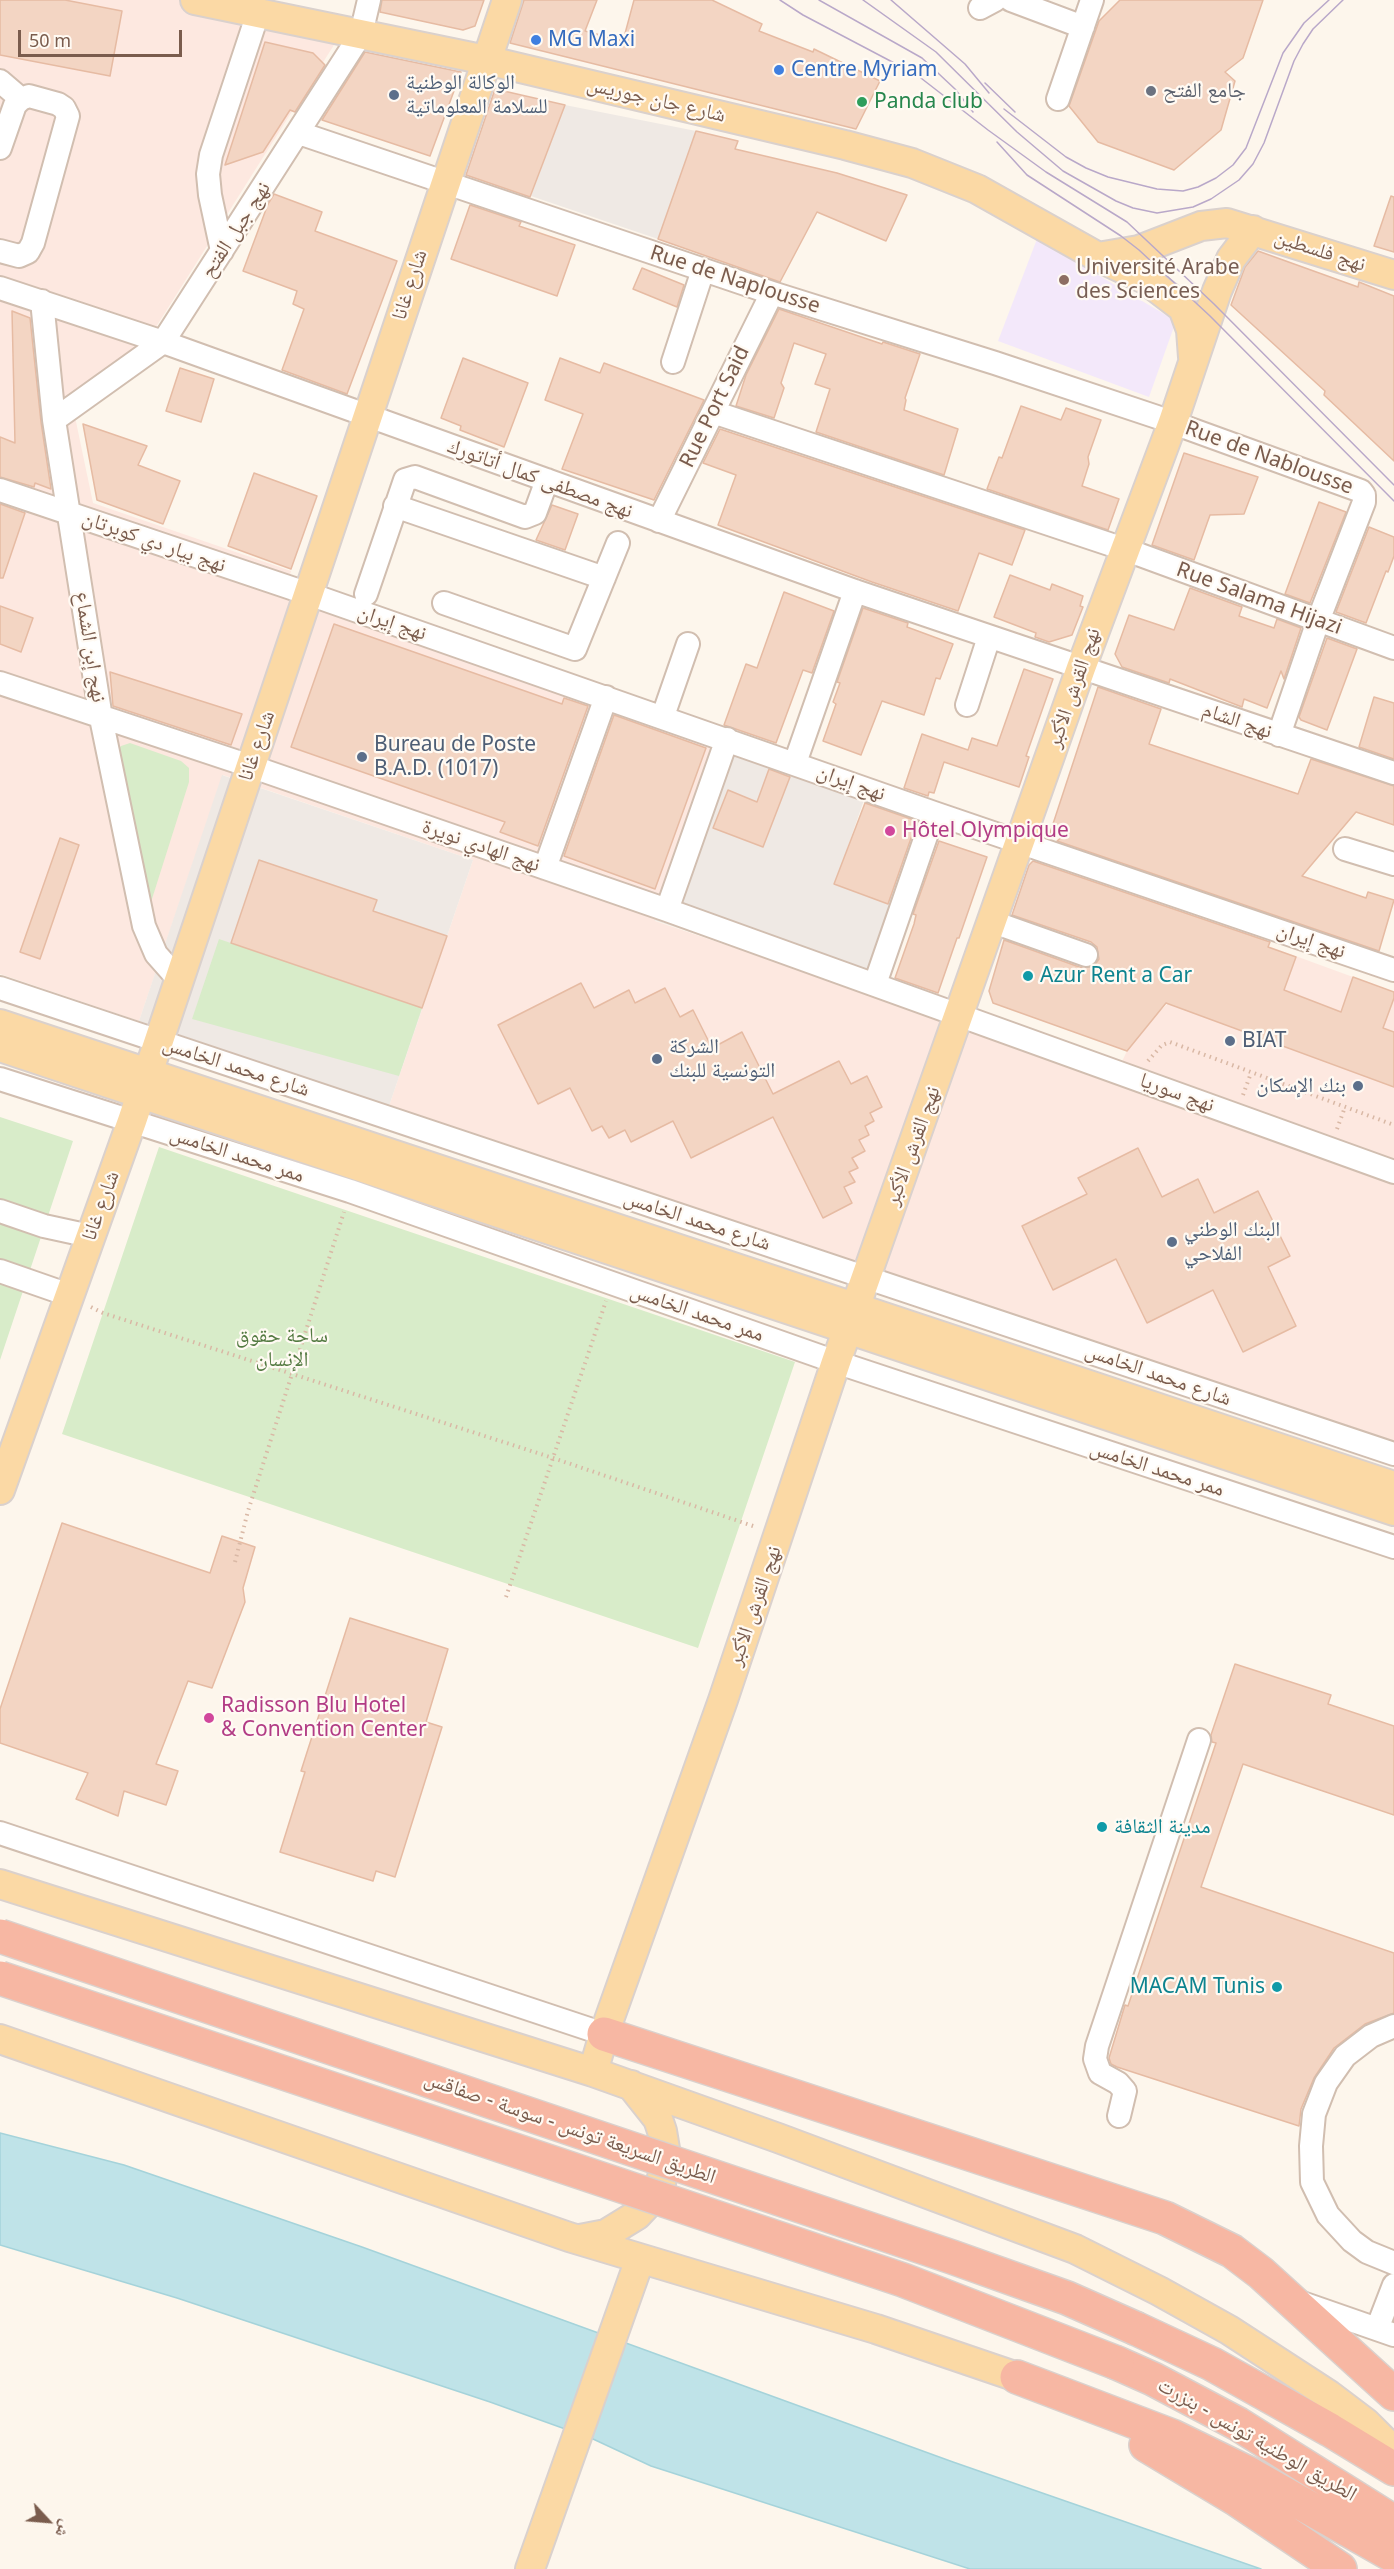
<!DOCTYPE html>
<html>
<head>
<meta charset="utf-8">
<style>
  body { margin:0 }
  #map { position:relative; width:1394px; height:2569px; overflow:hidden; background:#fdf6ec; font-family:"Noto Sans","Noto Naskh Arabic",sans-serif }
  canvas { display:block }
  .north { position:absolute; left:18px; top:2491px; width:60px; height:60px; -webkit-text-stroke:4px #fffaf3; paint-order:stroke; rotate:116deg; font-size:16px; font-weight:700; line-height:24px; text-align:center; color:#7a5c4d }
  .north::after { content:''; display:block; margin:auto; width:21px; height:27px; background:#7a5c4d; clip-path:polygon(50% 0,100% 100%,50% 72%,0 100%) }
  .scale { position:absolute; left:18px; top:30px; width:164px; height:27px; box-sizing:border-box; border:3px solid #7a5c4d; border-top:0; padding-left:8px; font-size:18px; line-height:21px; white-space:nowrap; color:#7a5c4d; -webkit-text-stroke:4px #fffaf3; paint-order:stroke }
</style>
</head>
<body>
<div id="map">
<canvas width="1394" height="2569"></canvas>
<div class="north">ش</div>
<div class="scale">50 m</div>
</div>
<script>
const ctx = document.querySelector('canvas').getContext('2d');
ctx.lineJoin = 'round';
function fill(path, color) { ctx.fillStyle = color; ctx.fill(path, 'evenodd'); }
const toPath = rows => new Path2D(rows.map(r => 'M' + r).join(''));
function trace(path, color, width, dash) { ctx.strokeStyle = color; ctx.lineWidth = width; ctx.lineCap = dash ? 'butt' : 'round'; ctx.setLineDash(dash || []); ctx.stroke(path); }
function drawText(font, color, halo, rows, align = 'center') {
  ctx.font = font + ' "Noto Sans","Noto Naskh Arabic",sans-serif'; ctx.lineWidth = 4.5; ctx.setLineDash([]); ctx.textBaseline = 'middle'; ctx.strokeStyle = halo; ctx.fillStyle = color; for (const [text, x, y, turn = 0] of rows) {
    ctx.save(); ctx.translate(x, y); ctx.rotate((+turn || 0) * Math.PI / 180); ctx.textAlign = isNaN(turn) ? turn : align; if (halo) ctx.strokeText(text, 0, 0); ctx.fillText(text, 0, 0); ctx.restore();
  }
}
fill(toPath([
  [0,0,263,0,351,18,149,338,70,393,93,503,291,571,285,594,715,740,655,921,944,1018,1113,1080,1127,1051,1148,1023,1245,928,1260,943,1394,992,1394,1441,389,1106,473,860,223,775,139,1021,0,974]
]), '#fde8e0');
fill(toPath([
  [565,105,696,131,658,239,531,196],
  [715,740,866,794,845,855,912,878,873,994,654,920],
  [222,775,473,860,389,1106,139,1021]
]), '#efe9e4');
fill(toPath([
  [1037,239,1176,321,1149,397,998,341]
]), '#f3e8fa');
fill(toPath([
  [130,743,181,761,189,768,189,782,151,902,140,898,115,753,121,746],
  [219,939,422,1008,399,1076,192,1019],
  [0,1117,73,1141,0,1360],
  [159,1147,795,1362,698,1648,62,1434]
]), '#d8ecc9');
const water = toPath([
  [0,2133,124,2165,362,2247,953,2462,1261,2569,970,2569,651,2466,593,2439,490,2402,177,2298,0,2245,0,2133]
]);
fill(water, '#bfe3e8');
trace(water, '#a5d3da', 1.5);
const building = toPath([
  [0,0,65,0,122,11,110,76,0,55,0,0],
  [382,0,484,0,475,26,463,30,380,12,382,0],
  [524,0,597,0,585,31,623,41,634,0,712,0,762,24,759,31,813,52,814,49,880,81,856,129,510,43,524,0],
  [1120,0,1263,0,1243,58,1225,72,1235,81,1221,130,1174,170,1098,142,1069,106,1099,21,1120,0],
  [265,42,313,53,325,65,295,112,290,110,263,152,225,165,265,42],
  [365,52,461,72,430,156,322,120,365,52],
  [495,89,565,105,530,197,466,175,495,89],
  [696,131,738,141,735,149,837,173,907,195,886,241,817,212,780,282,658,239,696,131],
  [274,194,322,212,315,231,397,261,347,394,282,370,304,309,293,304,297,291,243,271,268,204,274,194],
  [1391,196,1394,197,1394,252,1374,246,1391,196],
  [470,205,521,222,519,226,575,245,557,296,451,259,470,205],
  [1258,251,1358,287,1359,282,1394,296,1394,461,1324,395,1325,391,1231,305,1245,267,1258,251],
  [642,268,684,285,677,307,633,289,642,268],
  [779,309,882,344,883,342,920,354,905,398,906,400,904,410,958,429,944,475,816,432,830,389,815,384,826,354,794,343,781,383,784,388,774,418,736,406,746,375,779,309],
  [12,311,30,318,41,422,51,489,35,483,34,487,0,477,0,437,15,443,12,311],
  [463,358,528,383,504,447,460,430,461,426,441,418,463,358],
  [560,358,600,373,604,363,704,400,654,500,562,469,583,414,545,400,560,358],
  [180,368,214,379,201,422,166,411,180,368],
  [1021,406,1061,420,1066,408,1101,420,1088,457,1089,464,1082,486,1119,499,1108,530,987,489,999,457,1002,458,1021,406],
  [83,424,147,446,138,465,180,481,163,524,97,500,83,424],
  [720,429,1025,530,1012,565,979,553,958,611,872,582,718,525,736,475,703,463,720,429],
  [1184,453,1258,477,1244,514,1210,515,1194,560,1152,545,1184,453],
  [254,473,317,496,291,569,228,546,254,473],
  [1319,502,1346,512,1310,603,1285,594,1319,502],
  [0,504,25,513,3,578,0,578,0,504],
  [552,505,578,514,565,550,536,540,552,505],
  [1369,527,1394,537,1394,556,1388,572,1386,571,1366,623,1336,612,1369,527],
  [1010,575,1050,590,1052,584,1083,596,1080,606,1083,607,1072,635,1049,642,1035,637,1036,633,994,617,1010,575],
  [1190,588,1242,607,1239,616,1274,628,1277,619,1301,628,1284,679,1281,671,1267,708,1244,699,1242,707,1170,679,1169,683,1122,667,1115,654,1129,615,1174,630,1190,588],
  [784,592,834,611,812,673,803,670,776,743,724,725,746,664,757,668,784,592],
  [0,606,33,618,21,652,0,644,0,606],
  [863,608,908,623,907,627,953,644,940,679,936,678,924,715,882,701,861,755,823,741,836,704,833,702,840,683,837,682,863,608],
  [334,624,562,704,564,698,588,706,538,846,500,832,505,822,291,747,334,624],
  [1327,638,1357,649,1327,730,1301,720,1299,717,1327,638],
  [1024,669,1053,679,1026,756,1029,757,1019,787,944,762,934,793,929,792,928,796,904,788,922,734,968,750,972,738,997,746,1024,669],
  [110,672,242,714,231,745,113,706,110,672],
  [1098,687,1161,709,1149,744,1298,794,1311,759,1394,786,1394,825,1356,812,1302,876,1366,898,1368,892,1394,900,1379,951,1057,841,1062,837,1050,833,1098,687],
  [1374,697,1394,703,1394,759,1359,747,1374,697],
  [614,715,706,748,655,889,564,856,614,715],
  [769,769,790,777,763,847,713,828,728,790,757,802,769,769],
  [865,803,917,821,888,904,834,884,865,803],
  [60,838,79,845,40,959,20,952,60,838],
  [939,841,987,857,959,938,957,938,938,993,895,978,914,924,916,915,913,914,939,841],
  [259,860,377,900,373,911,447,936,422,1008,231,943,259,860],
  [1033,861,1270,942,1268,947,1296,957,1284,990,1341,1012,1353,977,1394,992,1394,998,1383,1028,1394,1032,1394,1087,1166,1003,1127,1051,993,1003,989,991,1004,940,1082,968,1094,966,1099,959,1097,947,1091,942,1012,915,1029,865,1033,861],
  [581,983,594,1008,629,990,635,1003,665,988,680,1017,693,1010,712,1048,742,1032,773,1094,839,1061,851,1084,867,1076,882,1107,870,1113,874,1121,865,1126,869,1135,859,1140,865,1151,852,1158,858,1168,849,1172,855,1182,844,1187,852,1203,823,1218,773,1117,691,1158,673,1121,631,1142,625,1130,609,1138,602,1126,592,1131,570,1088,538,1104,498,1025,581,983],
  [1138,1148,1162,1197,1198,1179,1214,1213,1258,1191,1290,1256,1268,1267,1296,1326,1243,1352,1213,1290,1147,1323,1116,1259,1053,1290,1022,1226,1087,1194,1078,1178,1138,1148],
  [62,1523,210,1573,222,1536,255,1547,243,1588,245,1602,212,1688,188,1681,156,1764,178,1771,166,1805,124,1791,118,1816,76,1799,88,1773,0,1743,0,1709,62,1523],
  [350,1618,448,1649,426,1722,442,1727,395,1877,376,1871,373,1881,280,1852,305,1772,301,1771,350,1618],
  [1235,1664,1331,1695,1328,1704,1394,1726,1394,1815,1243,1764,1201,1887,1394,1953,1394,2013,1365,2024,1334,2048,1314,2078,1301,2109,1299,2126,1117,2067,1111,2064,1109,2058,1125,2005,1128,2006,1216,1743,1212,1742,1211,1735,1235,1664]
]);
fill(building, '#f3d5c3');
trace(building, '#e6bba3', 1.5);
const minor = toPath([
  [1011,0,1083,27],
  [980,8,995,0],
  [0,81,21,99],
  [1058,99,1092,0],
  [299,133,772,293,995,363,1157,417,1361,491,1364,495,1364,502,1318,621,1279,735],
  [0,148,15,105,21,99,29,96,58,104,64,108,68,116,33,243,28,252,19,256,0,251],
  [222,251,210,195,208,174,211,155,258,13],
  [0,288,163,342,855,591,1394,773],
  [42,301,54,420,101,718,144,926,156,954,179,980],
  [673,362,703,270],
  [713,412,1124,549,1394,648],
  [54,420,163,342,361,34,369,0],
  [0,490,309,594,934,813,1394,970],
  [395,506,604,578],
  [659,521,772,293],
  [366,594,405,480,415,477,525,517,535,513,547,480],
  [444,603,575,649,618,543],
  [0,683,250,766,667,910,1394,1172],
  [967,705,989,637],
  [663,716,688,644],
  [795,763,855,591],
  [1345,849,1394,864],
  [545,868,606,697],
  [667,910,727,739],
  [993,922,1086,955],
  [875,984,934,813],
  [0,988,1394,1454],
  [0,1079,350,1191,836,1362,1394,1547],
  [0,1211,44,1226,90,1236],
  [0,1271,69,1295],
  [0,1833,604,2034],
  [1394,2026,1371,2036,1345,2056,1326,2083,1314,2114,1311,2146,1312,2182,1328,2215,1352,2241,1367,2252,1394,2263],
  [1119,2116,1125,2091,1118,2083,1100,2073,1095,2059,1097,2046,1199,1740],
  [1302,2303,1394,2335],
  [1377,2329,1394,2285]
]);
const major = toPath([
  [195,0,486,60,845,145,912,163,977,189,1098,257,1145,279,1183,308,1191,330,1193,357],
  [1098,257,1139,250,1201,226,1227,223,1394,275],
  [0,1024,1394,1486],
  [0,1047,1394,1511],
  [0,1490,132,1121,507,0],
  [0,1884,593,2072,778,2138,1075,2249,1159,2291,1229,2330,1329,2395,1366,2423,1394,2451],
  [0,2039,569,2237,876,2329,1017,2377],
  [593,2072,604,2034,723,1700,836,1362,1081,668,1173,422,1217,291,1231,259,1253,230],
  [580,2239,606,2234,637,2215,652,2199,661,2183,666,2155,662,2131,658,2119,631,2085],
  [530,2569,640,2259]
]);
const highway = toPath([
  [604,2034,1165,2218,1232,2251,1261,2273,1394,2394],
  [1137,2329,1212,2364,1330,2430,1394,2469],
  [1117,2363,1153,2379,1238,2424,1394,2522],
  [1017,2377,1172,2436,1248,2473,1394,2556],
  [1146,2445,1236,2499,1340,2569]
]);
trace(minor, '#d1beb0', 26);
trace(major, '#dad1cd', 32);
trace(highway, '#dad1cd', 36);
trace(toPath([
  [1148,1061,1162,1045,1170,1042,1394,1125],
  [1243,1095,1251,1073],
  [1337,1129,1345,1107],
  [91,1307,103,1313,553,1458,756,1527],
  [235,1562,248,1511,344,1212],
  [506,1597,606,1301]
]), '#d9b8a5', 4, [1.5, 4.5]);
trace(minor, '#fff', 22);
trace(major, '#fbd9a5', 28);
trace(highway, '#f7b7a3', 33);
trace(toPath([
  [780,0,803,15,917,75,988,130,1046,172,1127,222,1214,304,1394,485],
  [819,0,922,58,955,89,973,112],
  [863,0,936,52,1017,132,1063,171,1116,201,1133,208,1157,213,1193,207,1211,199,1239,180,1253,164,1264,143,1294,61,1303,44,1313,29,1343,0],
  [891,0,965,64,989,93],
  [985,83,1015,112],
  [1004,109,1066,157,1086,168,1108,177,1157,189,1183,191,1198,187,1216,178,1233,165,1246,148,1283,53,1304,23,1329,0],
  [997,142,1027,175,1121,236,1139,250,1210,316,1394,501]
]), '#b9a8c9', 1.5);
const highwayBridge = toPath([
  [0,1936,952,2257,1067,2298,1137,2329],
  [0,1978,903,2280,1117,2363]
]);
trace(highwayBridge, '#dad1cd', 36, []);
trace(highwayBridge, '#f7b7a3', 33);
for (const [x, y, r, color] of [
  [536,40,6,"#3f7fe0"],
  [779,70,6,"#3f7fe0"],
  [1151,91,6,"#6b7280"],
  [394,95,6,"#5c6f8a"],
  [862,102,6,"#2e9e5b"],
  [1064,280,6,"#8d6e63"],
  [362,757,6,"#5c6f8a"],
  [890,831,6,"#d1479c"],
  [1028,976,6,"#0f9aa8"],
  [1230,1041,6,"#5c6f8a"],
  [657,1059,6,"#5c6f8a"],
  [1358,1086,6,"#5c6f8a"],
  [1172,1242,6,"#5c6f8a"],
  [209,1718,6,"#d1479c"],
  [1102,1827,6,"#0f9aa8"],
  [1277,1987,6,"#0f9aa8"]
]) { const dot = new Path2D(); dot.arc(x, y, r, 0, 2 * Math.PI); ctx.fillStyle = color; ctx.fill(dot); trace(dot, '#fffaf3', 2); }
drawText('21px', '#366cbe', '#fffaf3', [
  ["MG Maxi",548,40],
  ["Centre Myriam",791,70]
], 'left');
drawText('21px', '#4e5e75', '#fffaf3', [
  ["الوكالة الوطنية",406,83],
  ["للسلامة المعلوماتية",406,107],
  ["Bureau de Poste",374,745],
  ["B.A.D. (1017)",374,769],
  ["BIAT",1242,1041],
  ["الشركة",669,1047],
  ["التونسية للبنك",669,1071],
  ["بنك الإسكان",1346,1086,"right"],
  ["البنك الوطني",1184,1230],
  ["الفلاحي",1184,1254]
], 'left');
drawText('21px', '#5b616d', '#fffaf3', [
  ["جامع الفتح",1163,91]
], 'left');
drawText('21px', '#7a5c4d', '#fffaf3', [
  ["شارع جان جوريس",656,100,13],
  ["نهج جبل الفتح",236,230,-57],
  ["نهج فلسطين",1320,251,18],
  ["Rue de Naplousse",735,280,18],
  ["شارع غانا",410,285,-72],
  ["Rue Port Said",715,407,-64],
  ["Rue de Nablousse",1269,458,20],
  ["نهج مصطفى كمال أتاتورك",540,479,20],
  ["نهج بيار دي كوبرتان",154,542,19],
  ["Rue Salama Hijazi",1259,599,20],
  ["نهج إيران",392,623,19],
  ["نهج إبن الشماع",90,647,81],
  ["نهج القرش الأكبر",1074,688,-71],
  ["نهج الشام",1237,721,19],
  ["شارع غانا",257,746,-71],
  ["نهج إيران",851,783,20],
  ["نهج الهادي نويرة",481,846,19],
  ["نهج إيران",1311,941,19],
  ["شارع محمد الخامس",236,1067,18],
  ["نهج سوريا",1177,1093,20],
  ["نهج القرش الأكبر",913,1146,-70],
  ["ممر محمد الخامس",237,1155,18],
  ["شارع غانا",101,1206,-70],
  ["شارع محمد الخامس",697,1221,18],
  ["ممر محمد الخامس",697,1313,19],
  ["شارع محمد الخامس",1158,1375,19],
  ["ممر محمد الخامس",1157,1469,18],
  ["نهج القرش الأكبر",755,1606,-71],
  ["الطريق السريعة تونس - سوسة - صفاقس",570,2128,19],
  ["الطريق الوطنية تونس - بنزرت",1257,2440,30]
]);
drawText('21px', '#27864d', '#fffaf3', [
  ["Panda club",874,102]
], 'left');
drawText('21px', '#785e54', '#fffaf3', [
  ["Université Arabe",1076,268],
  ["des Sciences",1076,292]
], 'left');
drawText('21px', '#b23c85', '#fffaf3', [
  ["Hôtel Olympique",902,831],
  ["Radisson Blu Hotel",221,1706],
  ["& Convention Center",221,1730]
], 'left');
drawText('21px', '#0d838f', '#fffaf3', [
  ["Azur Rent a Car",1040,976],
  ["مدينة الثقافة",1114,1827],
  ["MACAM Tunis",1265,1987,"right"]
], 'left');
drawText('21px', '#537a41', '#fffaf3', [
  ["ساحة حقوق",282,1336],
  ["الإنسان",282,1360]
]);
</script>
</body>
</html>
